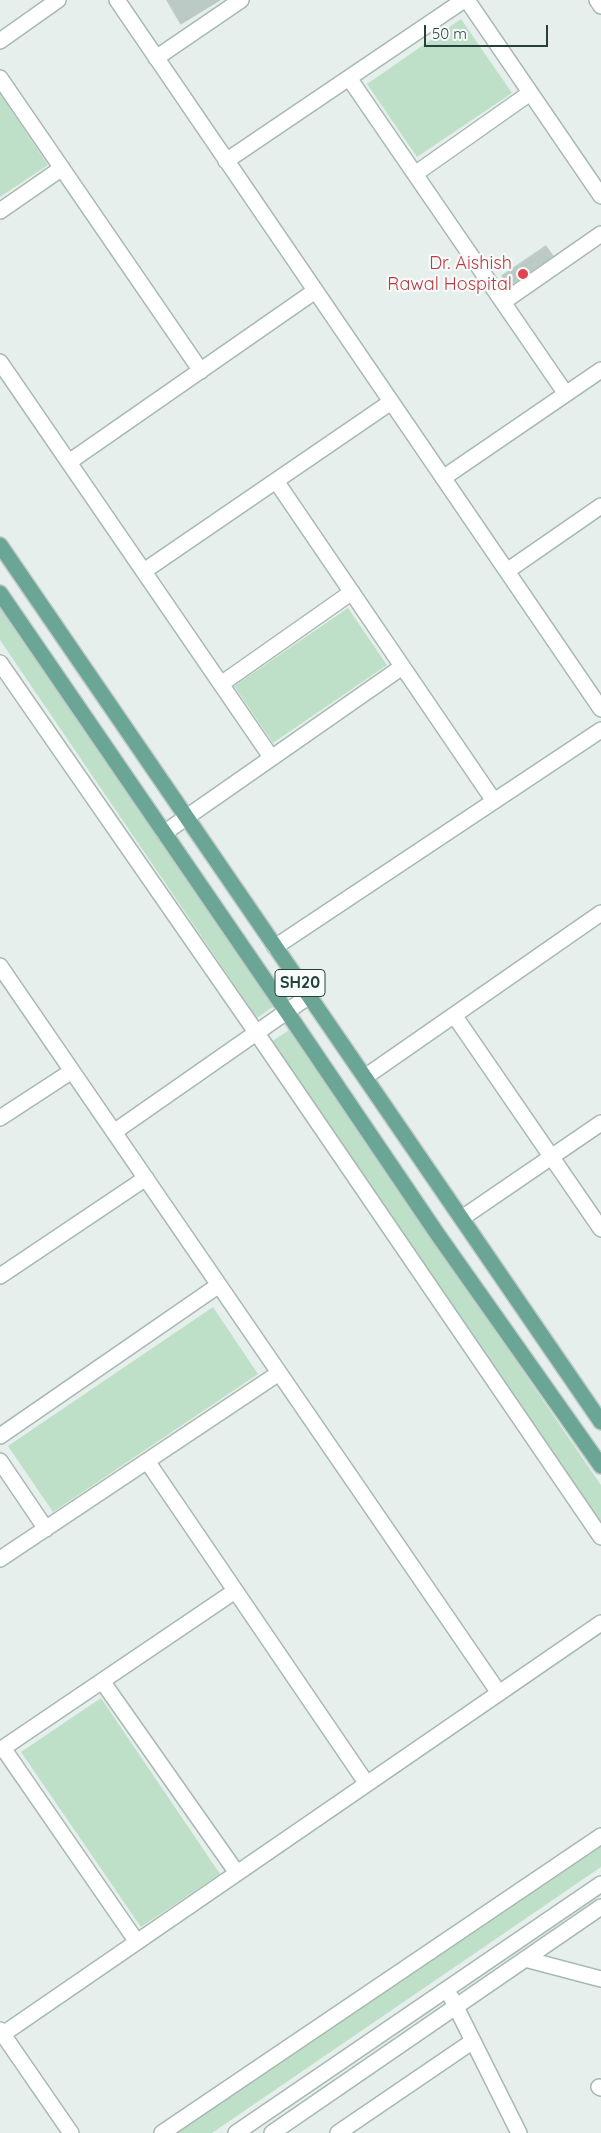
<!DOCTYPE html>
<style>
body{margin:0}
#map{position:relative;width:601px;height:2133px;overflow:hidden;background:#e6efeb;font-family:Quicksand,sans-serif}
canvas{display:block}
.scale{position:absolute;left:424px;top:25px;width:124px;height:22px;box-sizing:border-box;border:2px solid #24423a;border-top:0;padding-left:6px;font-size:15px;line-height:18px;white-space:nowrap;color:#24423a;-webkit-text-stroke:4px #f7fbf9;paint-order:stroke}
</style>
<div id="map">
<canvas width="601" height="2133"></canvas>
<div class="scale">50 m</div>
</div>
<script>
const g = document.querySelector('canvas').getContext('2d');
g.lineJoin = 'round';
function paint(path, color) {
  g.fillStyle = color;
  g.fill(path, 'evenodd');
}
function trace(path, color, width, dash) {
  g.strokeStyle = color;
  g.lineWidth = width;
  g.lineCap = dash ? 'butt' : 'round';
  g.setLineDash(dash || []);
  g.stroke(path);
}
function write(font, color, halo, rows, align = 'center') {
  g.font = font + ' Quicksand,sans-serif';
  g.lineWidth = 4.5;
  g.setLineDash([]);
  g.textBaseline = 'middle';
  g.strokeStyle = halo;
  g.fillStyle = color;
  for (const [text, x, y, turn = 0] of rows) {
    g.save();
    g.translate(x, y);
    g.rotate((+turn || 0) * Math.PI / 180);
    g.textAlign = isNaN(turn) ? turn : align;
    if (halo) g.strokeText(text, 0, 0);
    g.fillText(text, 0, 0);
    g.restore();
  }
}
paint(new Path2D(`
 M461,19L512,93L417,157L367,84Z
 M0,94L48,165L0,197Z
 M0,603L274,1006L257,1018L0,640Z
 M348,608L387,665L273,743L234,686Z
 M289,1030L601,1485V1523L271,1042Z
 M213,1307L258,1374L53,1512L8,1446Z
 M101,1698L220,1874L141,1927L21,1752Z
 M601,1842V1867L212,2133H175Z`), '#bfe0c8');
const building = new Path2D(`
 M167,0H220L181,24Z
 M546,246L553,256L509,286L502,276Z`);
paint(building, '#bbcac4');
trace(building, '#b8c9c2', 1);
const minor = new Path2D(`
 M117,0L601,709
 M467,0L601,196
 M597,0L601,6
 M0,41L58,0
 M156,58L241,0
 M0,78L201,371
 M349,78L566,394
 M226,161L464,0
 M415,174L530,93
 M0,211L62,168
 M503,302L601,234
 M0,362L271,757
 M69,462L315,291
 M443,478L601,370
 M276,481L494,801
 M144,571L391,402
 M507,571L601,506
 M0,663L256,1032L601,1537
 M221,684L352,592
 M164,833L402,667
 M275,947L601,730
 M0,966L499,1693
 M454,1015L601,1229
 M365,1077L601,913
 M0,1118L72,1071
 M114,1132L309,996
 M462,1218L601,1123
 M0,1276L146,1178
 M0,1436L219,1285
 M0,1461L46,1529
 M147,1461L367,1784
 M0,1559L279,1373
 M102,1681L237,1873
 M3,1748L137,1942
 M0,1750L235,1591
 M525,1959L601,1979
 M451,1997L519,2133
 M0,2030L71,2133
 M3,2034L601,1623
 M599,2087L601,2088
 M162,2133L601,1836
 M236,2133L601,1884
 M272,2133L601,1907
 M338,2133L473,2041`);
const major = new Path2D(`
 M0,545L601,1422
 M0,593L287,1012L438,1235L601,1466`);
trace(minor, '#a8b8b2', 18);
trace(major, '#c2cac8', 18);
trace(minor, '#fff', 15);
trace(major, '#6aa596', 15);
for (const [x, y, r, color] of [
 [523,274,6,"#e0444e"]
]) {
  const dot = new Path2D();
  dot.arc(x, y, r, 0, 2 * Math.PI);
  g.fillStyle = color;
  g.fill(dot);
  trace(dot, '#f7fbf9', 2);
}
for (const [x, y, w] of [
 [300,983,50]
]) {
  const box = new Path2D();
  box.roundRect(x - w / 2, y - 13.5, w, 27, 4);
  g.fillStyle = '#f7fbf9';
  g.fill(box);
  trace(box, '#24423a', 1);
}
write('bold 16px', '#24423a', null, [
 ["SH20",300,983]
]);
write('18px', '#be3a42', '#f7fbf9', [
 ["Dr. Aishish",512,264],
 ["Rawal Hospital",512,285]
], 'right');
</script>
